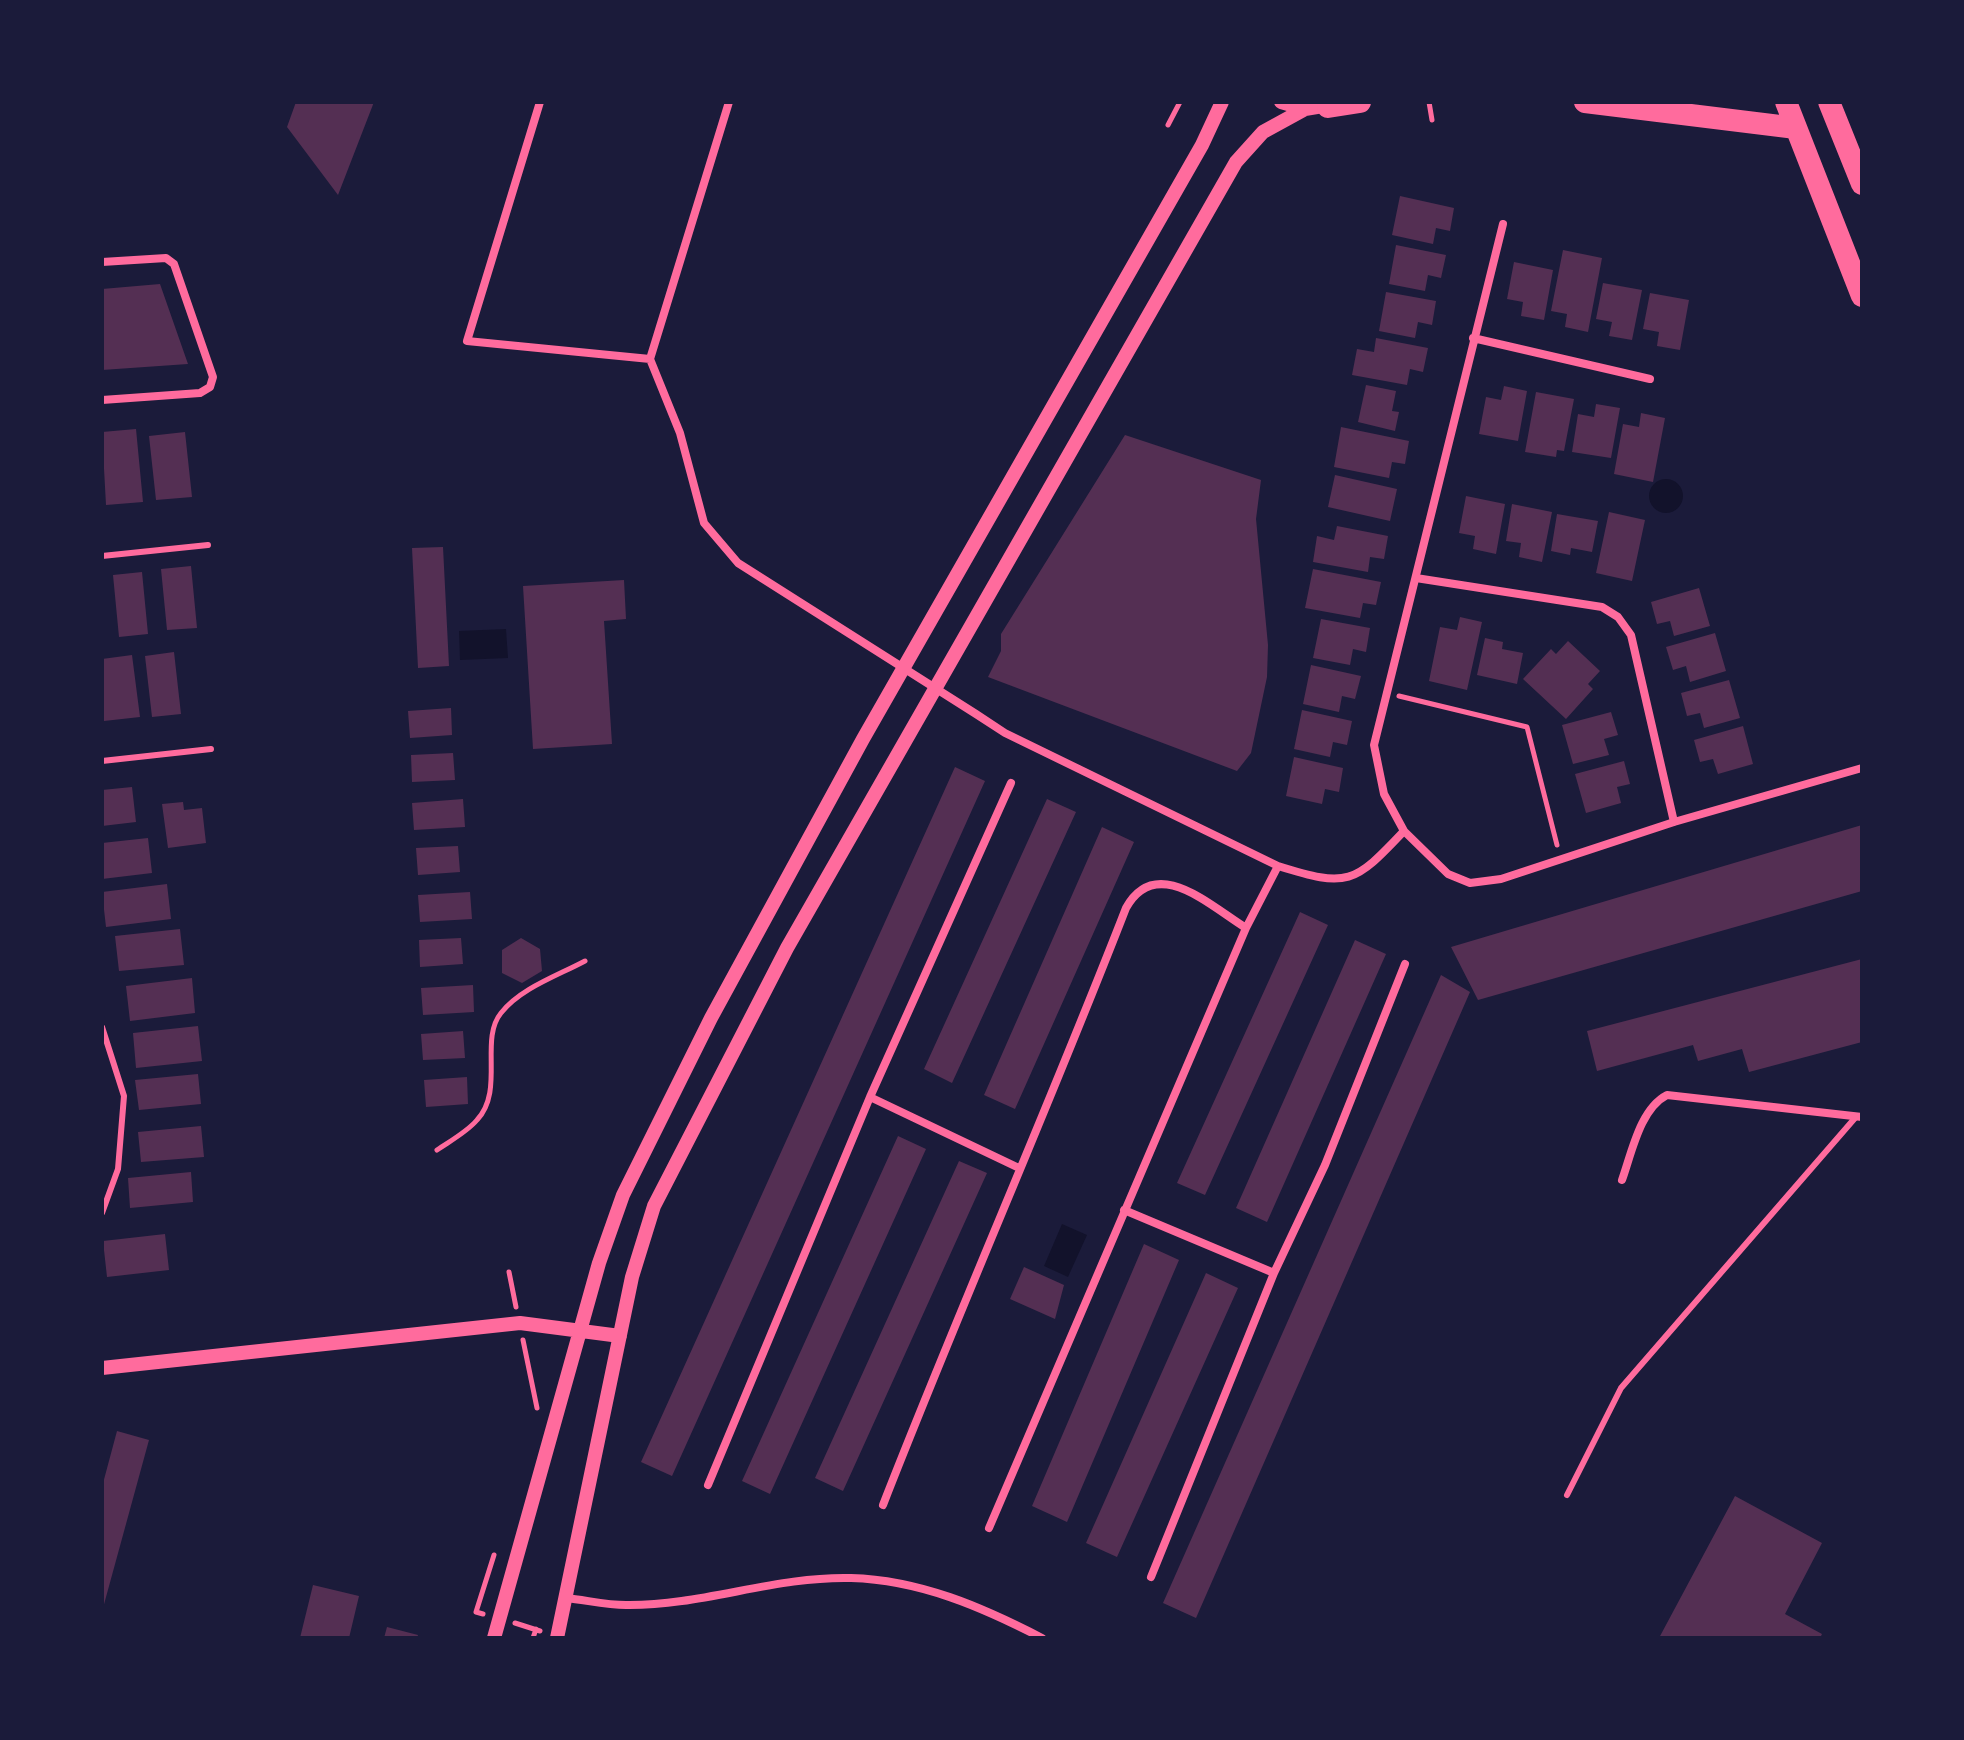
<!DOCTYPE html>
<style>
body{margin:0}
#map{position:relative;width:1964px;height:1740px;overflow:hidden;background:#1b1b3a;font-family:Ubuntu,sans-serif}
canvas{display:block}
.frame{position:absolute;inset:0;border:104px solid #1b1b3a;pointer-events:none}
</style>
<div id="map">
<canvas width="1964" height="1740"></canvas>
<div class="frame"></div>
</div>
<script>
const g = document.querySelector('canvas').getContext('2d');
g.lineJoin = 'round';
function paint(path, color) {
  g.fillStyle = color;
  g.fill(path, 'evenodd');
}
function trace(path, color, width, dash) {
  g.strokeStyle = color;
  g.lineWidth = width;
  g.lineCap = dash ? 'butt' : 'round';
  g.setLineDash(dash || []);
  g.stroke(path);
}
paint(new Path2D(`
 M1649 496a17 17 0 1 1 34 0a17 17 0 1 1-34 0Z
 M506,629L508,658L460,660L459,631Z
 M1062,1224L1087,1235L1068,1277L1044,1266Z`), '#12122b');
paint(new Path2D(`
 M296,102H374L338,195L287,127Z
 M1400,196L1454,208L1450,231L1436,228L1433,244L1392,235Z
 M1396,245L1446,255L1441,278L1428,275L1425,291L1389,284Z
 M1563,250L1602,258L1588,332L1565,327L1567,314L1551,311Z
 M1514,262L1553,270L1544,320L1521,316L1523,302L1507,299Z
 M1603,283L1642,290L1632,340L1609,336L1612,322L1596,319Z
 M160,284L188,364L102,370V289Z
 M1386,292L1436,301L1432,325L1418,322L1415,338L1379,331Z
 M1650,293L1689,300L1680,350L1657,346L1659,332L1643,329Z
 M1376,338L1428,348L1423,372L1410,369L1407,385L1352,375L1357,349L1374,352Z
 M1366,385L1396,391L1392,411L1399,412L1395,431L1358,422Z
 M1504,386L1527,391L1518,441L1479,434L1486,397L1501,400Z
 M1536,392L1574,399L1564,451L1557,450L1556,457L1525,452Z
 M1596,404L1620,408L1611,458L1572,452L1578,414L1594,417Z
 M1641,413L1665,418L1653,482L1614,474L1623,424L1639,427Z
 M1341,427L1409,441L1405,464L1392,462L1389,478L1334,467Z
 M136,429L143,502L106,505L102,432Z
 M185,432L192,497L156,500L149,436Z
 M1125,435L1261,480L1256,519L1268,645L1267,677L1251,753L1237,771L988,677L1001,651V634Z
 M1335,475L1397,489L1390,521L1328,507Z
 M1466,496L1505,504L1496,554L1473,549L1475,536L1459,533Z
 M1512,504L1552,512L1542,562L1519,557L1521,543L1506,541Z
 M1609,512L1645,520L1632,581L1596,573Z
 M1557,514L1598,521L1592,552L1571,548L1570,555L1551,551Z
 M1337,526L1388,536L1384,559L1370,557L1368,572L1313,562L1317,536L1334,540Z
 M443,547L449,666L418,668L412,548Z
 M191,566L197,628L167,630L161,569Z
 M1313,569L1381,582L1376,605L1363,603L1360,618L1305,608Z
 M142,572L148,634L119,637L113,575Z
 M624,580L626,619L604,621L612,744L533,749L523,586Z
 M1699,588L1710,626L1674,636L1670,621L1657,624L1651,602Z
 M1460,617L1482,622L1467,690L1429,681L1440,627L1457,630Z
 M1321,619L1370,628L1366,652L1353,649L1350,665L1313,658Z
 M1715,633L1726,671L1690,682L1686,666L1673,670L1666,647Z
 M1485,638L1503,642L1502,649L1523,653L1517,684L1477,675Z
 M1568,641L1600,671L1588,684L1593,689L1566,719L1523,679L1551,649L1556,654Z
 M174,652L181,714L152,717L145,656Z
 M132,655L140,717L104,721L102,659Z
 M1311,665L1361,676L1355,699L1342,696L1339,712L1303,704Z
 M1729,680L1740,718L1704,728L1700,713L1687,716L1681,693Z
 M451,708L452,735L410,738L408,711Z
 M1302,710L1352,721L1347,745L1333,742L1330,757L1294,749Z
 M1611,712L1618,735L1604,739L1609,755L1573,764L1562,725Z
 M1743,726L1753,764L1718,774L1713,759L1700,762L1694,740Z
 M453,753L455,780L412,782L411,755Z
 M1294,757L1343,768L1339,792L1325,789L1322,804L1286,796Z
 M1624,761L1630,784L1617,787L1621,803L1586,813L1575,774Z
 M955,767L985,781L672,1476L641,1462Z
 M132,787L136,822L102,826V790Z
 M463,799L465,827L414,830L412,803Z
 M1047,799L1076,812L952,1083L924,1069Z
 M183,802L184,810L202,808L206,843L168,848L162,804Z
 M1862,825V891L1478,1000L1451,947Z
 M1102,827L1134,842L1015,1109L984,1095Z
 M148,838L152,873L102,879V843Z
 M458,846L460,872L418,875L416,848Z
 M167,884L171,919L106,927L102,892Z
 M470,892L472,919L420,922L418,895Z
 M1300,912L1328,925L1205,1195L1177,1183Z
 M180,929L184,965L119,971L115,936Z
 M461,938L463,964L420,967L419,940Z
 M521,938L540,949L542,971L522,983L502,973V950Z
 M1355,940L1386,954L1267,1222L1236,1208Z
 M1862,959V1042L1749,1072L1742,1049L1698,1061L1693,1045L1597,1071L1587,1031Z
 M1441,975L1470,992L1196,1618L1163,1603Z
 M192,978L195,1013L130,1021L126,986Z
 M473,985L474,1012L423,1015L421,988Z
 M198,1026L202,1061L136,1068L133,1033Z
 M463,1031L465,1058L423,1060L421,1034Z
 M198,1074L201,1104L139,1110L135,1080Z
 M467,1077L468,1104L426,1107L424,1080Z
 M201,1126L204,1157L141,1162L138,1132Z
 M898,1136L926,1149L770,1494L742,1481Z
 M959,1161L987,1173L843,1491L815,1478Z
 M191,1172L193,1202L130,1208L128,1178Z
 M165,1234L169,1270L107,1277L103,1241Z
 M1144,1244L1179,1260L1067,1522L1032,1506Z
 M1024,1267L1064,1285L1055,1319L1010,1299Z
 M1206,1273L1238,1288L1117,1557L1086,1543Z
 M117,1431L149,1440L103,1608L102,1487Z
 M1735,1496L1822,1543L1785,1614L1822,1634L1820,1638H1659Z
 M313,1585L359,1596L349,1638H300Z
 M387,1627L418,1635L417,1638H384Z`), '#542f53');
trace(new Path2D(`
 M1429,102L1432,120
 M1168,125L1180,102
 M1399,696L1527,727L1557,845
 M437,1150C450,1141 467,1132 477,1120C505,1090 479,1040 501,1013C521,988 557,976 585,961
 M509,1272L516,1307
 M523,1340L537,1408
 M483,1614L476,1612L494,1555
 M515,1623L540,1631
 M533,1638L536,1629`), '#ff6b9d', 5);
trace(new Path2D(`
 M102,556L208,545
 M102,761L211,749
 M102,1027L124,1096L118,1169L102,1213
 M1567,1495L1621,1388L1855,1118`), '#ff6b9d', 6);
trace(new Path2D(`
 M540,102L467,341L650,359
 M1503,224L1374,745L1384,794L1404,831L1448,874L1470,883L1501,879L1674,822L1862,768
 M102,262L166,258L174,264L213,377L210,387L200,393L102,400
 M1473,338L1650,379
 M650,359L680,433L704,523L738,563L976,714L1005,733L1278,866C1348,888 1354,884 1404,831
 M650,359L729,102
 M1416,578L1602,607L1618,617L1631,635L1674,822
 M1246,928L1278,866
 M870,1097L1019,1168
 M1622,1180C1632,1152 1640,1109 1667,1095L1862,1117
 M1124,1210L1274,1273
 M708,1485L870,1097L1011,783
 M883,1505C961,1305 1048,1109 1126,908C1156,854 1209,905 1246,928L989,1528
 M1151,1577L1274,1273L1325,1165L1405,964
 M566,1598C586,1600 606,1605 626,1605C702,1606 775,1576 851,1578C920,1580 982,1607 1042,1638`), '#ff6b9d', 8);
trace(new Path2D(`
 M1281,102L1305,109L1335,104
 M102,1368L520,1323L620,1336
 M494,1638L599,1263L623,1195L711,1018L863,739L1202,145L1222,102
 M557,1638L632,1277L654,1206L787,948L1236,162L1263,132L1305,109`), '#ff6b9d', 14);
trace(new Path2D(`
 M1585,102L1796,128
 M1786,102L1862,296
 M1829,102L1862,184
 M1328,107L1360,102`), '#ff6b9d', 22);
</script>
